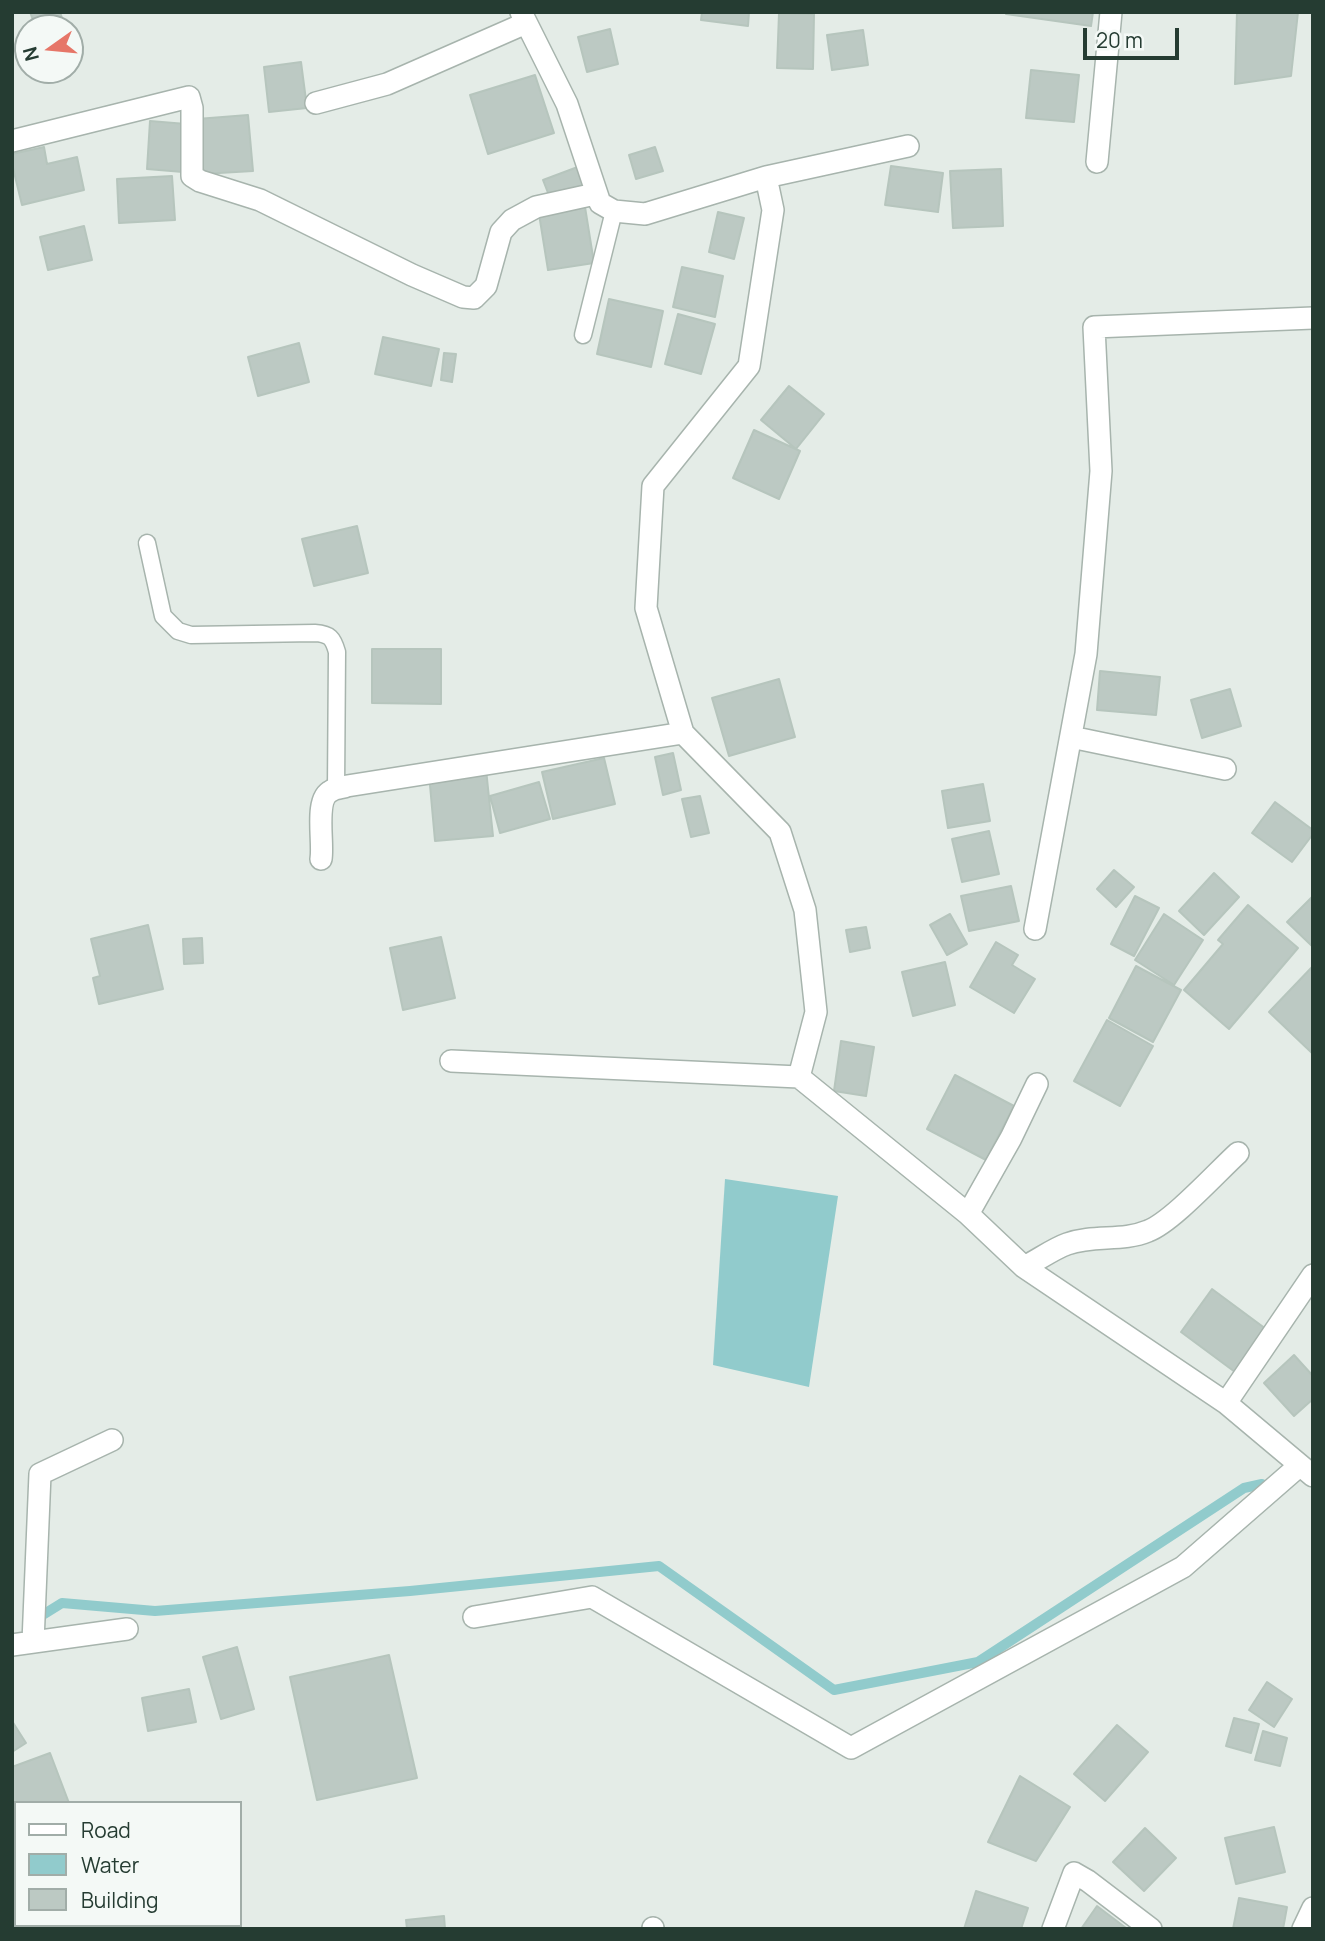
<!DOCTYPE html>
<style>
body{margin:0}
#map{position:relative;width:1325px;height:1941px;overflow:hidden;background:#e4ece7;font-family:Manrope,sans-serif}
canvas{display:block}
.frame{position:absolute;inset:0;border:14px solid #253c32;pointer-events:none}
.legend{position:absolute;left:14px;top:1801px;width:228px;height:126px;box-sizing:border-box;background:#f4f9f6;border:2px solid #a1ada8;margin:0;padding:9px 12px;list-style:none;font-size:21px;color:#253c32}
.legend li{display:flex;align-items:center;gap:14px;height:35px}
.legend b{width:35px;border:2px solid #a1ada8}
.north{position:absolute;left:14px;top:14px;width:70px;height:70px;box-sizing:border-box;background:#f4f9f6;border:2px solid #a1ada8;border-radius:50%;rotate:255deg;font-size:19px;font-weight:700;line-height:28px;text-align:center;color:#253c32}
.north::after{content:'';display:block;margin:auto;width:24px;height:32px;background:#e67668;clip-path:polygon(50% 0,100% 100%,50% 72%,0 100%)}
.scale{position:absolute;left:1083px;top:28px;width:96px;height:32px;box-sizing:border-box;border:4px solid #253c32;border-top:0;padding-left:9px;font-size:21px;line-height:24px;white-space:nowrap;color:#253c32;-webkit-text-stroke:5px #f4f9f6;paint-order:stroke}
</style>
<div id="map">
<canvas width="1325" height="1941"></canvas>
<div class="frame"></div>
<ul class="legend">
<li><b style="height:9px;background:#fff"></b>Road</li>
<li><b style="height:19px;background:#91cbcc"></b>Water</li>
<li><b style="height:19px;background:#bcc9c3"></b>Building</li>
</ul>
<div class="north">N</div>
<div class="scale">20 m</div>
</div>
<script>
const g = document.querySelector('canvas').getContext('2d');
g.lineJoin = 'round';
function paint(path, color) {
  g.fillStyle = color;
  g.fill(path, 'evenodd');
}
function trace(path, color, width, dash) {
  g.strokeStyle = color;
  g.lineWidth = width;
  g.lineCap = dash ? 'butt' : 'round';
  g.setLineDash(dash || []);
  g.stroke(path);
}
paint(new Path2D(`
 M725,1179L838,1196L809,1387L713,1365Z`), '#91cbcc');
trace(new Path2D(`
 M41,1616L62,1603L155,1611L410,1591L659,1566L834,1690L978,1662L1244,1488L1262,1484`), '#91cbcc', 10);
const building = new Path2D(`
 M30,12H60L64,24L54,28H36Z
 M702,12H749L748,26L701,20Z
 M1006,12H1093L1091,26L1006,14Z
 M1237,12H1298L1291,76L1235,84Z
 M779,13L814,14L813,69L777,68Z
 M610,29L618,64L587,72L578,37Z
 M863,30L868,65L832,70L827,35Z
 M301,62L307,108L269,112L264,67Z
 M1031,70L1079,75L1074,122L1026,118Z
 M535,75L554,133L488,154L470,95Z
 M248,115L253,171L202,174L197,119Z
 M150,121L186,124L183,172L147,169Z
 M44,147L47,164L77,157L84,190L22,205L12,164V154Z
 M655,147L663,171L636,179L629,155Z
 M583,165L589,183L550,198L543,180Z
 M891,166L943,173L938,212L885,205Z
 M1001,169L1003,226L953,228L950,171Z
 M172,176L175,220L119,223L117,179Z
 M585,207L594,263L548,270L539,214Z
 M718,212L744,218L734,259L709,252Z
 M84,226L92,260L48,270L40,237Z
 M682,267L723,276L715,317L673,307Z
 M609,299L663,311L651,367L597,354Z
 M678,314L715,324L701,374L665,364Z
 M383,337L439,349L431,386L375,374Z
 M299,343L309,382L258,396L248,357Z
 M444,353L456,354L452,382L441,380Z
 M789,386L824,414L796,449L761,420Z
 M754,430L800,451L779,499L733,478Z
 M357,526L368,573L314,586L302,539Z
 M372,649H441V704L372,703Z
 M1100,671L1160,677L1156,715L1097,710Z
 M779,679L795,737L729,756L712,698Z
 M1230,689L1241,726L1202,738L1191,700Z
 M673,753L681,790L663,795L655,757Z
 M604,758L615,804L553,819L542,772Z
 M486,769L493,836L435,841L429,774Z
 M539,782L550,819L500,833L490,796Z
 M983,784L990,821L948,828L942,791Z
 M700,796L709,833L691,837L682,799Z
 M1275,802L1313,830V834L1292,862L1252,833Z
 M989,831L999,874L962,882L952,839Z
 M1114,870L1134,887L1116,907L1097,889Z
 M1214,873L1239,897L1204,935L1179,911Z
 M1011,886L1019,921L969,931L961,896Z
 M1135,896L1159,908L1134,956L1111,944Z
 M1313,896V947L1287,922Z
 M1248,905L1298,948L1229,1029L1184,990L1223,944L1218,940Z
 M950,914L967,944L947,955L930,925Z
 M1164,914L1203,940L1174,985L1135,960Z
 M148,925L163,989L99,1004L93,978L100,976L91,939Z
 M866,927L870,948L850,952L846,930Z
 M441,937L455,998L403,1010L390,948Z
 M202,938L203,963L184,964L183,939Z
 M996,942L1018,955L1012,965L1035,979L1014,1013L970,987Z
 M945,962L955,1005L913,1016L902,972Z
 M1136,966L1181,990L1153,1042L1109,1018Z
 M1313,966V1054L1269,1012Z
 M1107,1020L1153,1046L1120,1106L1074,1081Z
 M841,1041L874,1047L866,1096L834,1091Z
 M955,1075L1014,1106L986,1160L927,1129Z
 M1212,1289L1266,1329L1235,1372L1181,1332Z
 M1294,1355L1313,1376V1399L1294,1416L1264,1383Z
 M237,1647L254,1709L221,1719L203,1657Z
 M389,1655L417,1778L317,1800L290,1677Z
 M1267,1682L1292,1699L1274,1727L1249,1710Z
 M189,1689L196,1722L148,1731L142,1698Z
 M1234,1718L1259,1724L1251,1753L1226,1746Z
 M12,1721L26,1743L12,1752Z
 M1117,1725L1148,1752L1105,1801L1074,1774Z
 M1263,1731L1287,1738L1280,1766L1255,1760Z
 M50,1753L69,1803H16V1809L12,1800V1767Z
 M1020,1776L1070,1807L1036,1861L988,1842Z
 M1274,1827L1285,1872L1236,1884L1225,1838Z
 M1145,1828L1176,1858L1144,1891L1113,1862Z
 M976,1891L1028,1908L1021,1929H964Z
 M1239,1898L1287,1907L1283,1929H1233Z
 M1097,1906L1126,1928V1929H1081Z
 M444,1916L445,1929H407L406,1920Z
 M129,1925H239L241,1929H130Z`);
paint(building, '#bcc9c3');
trace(building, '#b6c5bd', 2);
const lane = new Path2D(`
 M583,335L614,211
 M147,543L163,616L178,631L191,635L315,633C330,634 333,638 337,652L336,789`);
const street = new Path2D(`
 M521,12L567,104L600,203L614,211L645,214L766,177L773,210L749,366L653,486L646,608L683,733L780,832L805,910L816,1012L799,1077L968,1214L1024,1267L1226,1403L1313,1476
 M316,103L387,84L526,23
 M12,141L189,97L192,108V176L200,181L260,200L412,275L463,297L474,298L486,286L501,232L512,220L536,207L595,194
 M1097,162L1111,12
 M766,177L908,146
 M1071,737L1225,769
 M321,859C324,842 314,799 331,791C335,788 342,788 347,786L683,733
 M1035,929L1086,654L1101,471L1094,327L1313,318
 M451,1061L799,1077
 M968,1214L1011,1138L1037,1084
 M1024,1267C1038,1260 1053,1249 1067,1244C1094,1234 1122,1242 1148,1231C1172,1222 1217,1172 1238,1153
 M1226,1403L1313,1275
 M474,1617L592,1597L851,1748L1183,1567L1299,1466
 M33,1642L40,1474L112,1440
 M12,1645L127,1629
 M653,1929V1928
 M1053,1929L1074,1873L1088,1881L1151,1929
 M1303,1929L1313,1908`);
trace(lane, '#a7b4ad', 19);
trace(street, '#a7b4ad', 24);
trace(lane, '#fff', 16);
trace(street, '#fff', 21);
</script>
